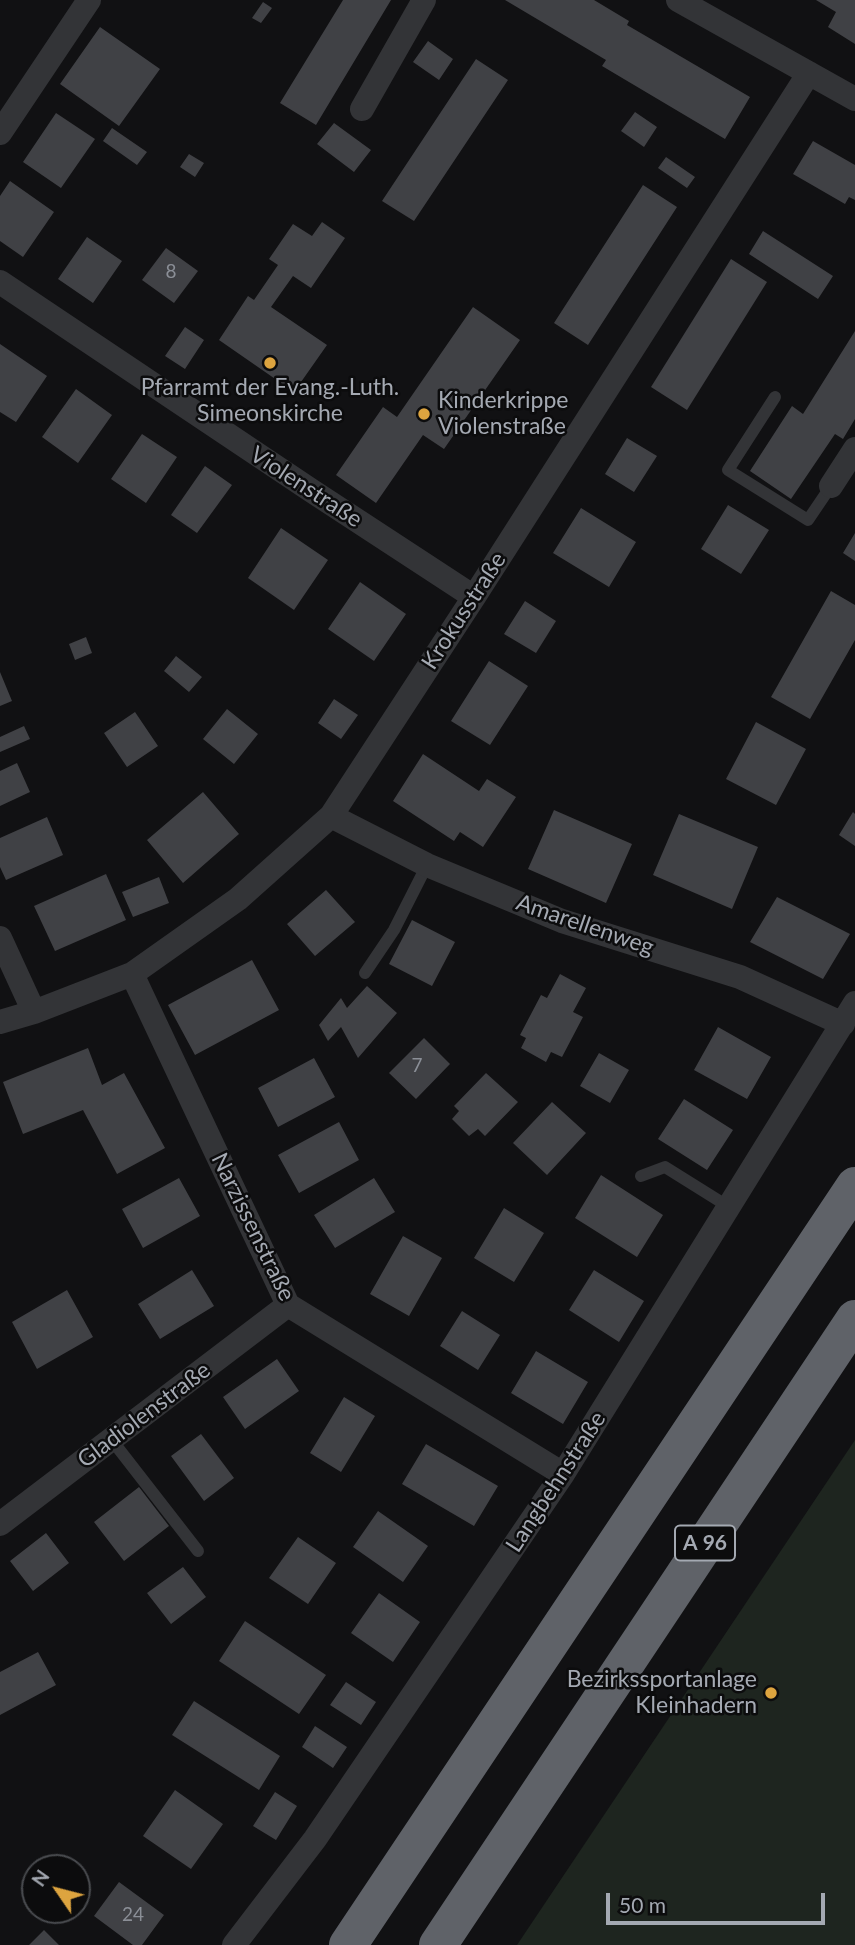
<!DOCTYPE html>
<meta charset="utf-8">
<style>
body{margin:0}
#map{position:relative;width:855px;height:1945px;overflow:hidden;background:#111113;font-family:Lato,sans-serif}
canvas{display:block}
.north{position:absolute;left:21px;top:1854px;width:70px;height:70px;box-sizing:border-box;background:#0c0c0d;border:2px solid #494b4f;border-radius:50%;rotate:305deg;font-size:19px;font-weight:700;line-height:28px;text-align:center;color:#a4a9b2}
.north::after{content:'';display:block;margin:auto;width:24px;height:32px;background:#dda43f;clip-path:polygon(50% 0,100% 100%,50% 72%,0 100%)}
.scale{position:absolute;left:606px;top:1893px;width:219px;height:32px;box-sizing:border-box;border:4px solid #a4a9b2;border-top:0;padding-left:9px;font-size:21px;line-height:24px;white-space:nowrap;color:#a4a9b2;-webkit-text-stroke:5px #0c0c0d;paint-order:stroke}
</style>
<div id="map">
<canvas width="855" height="1945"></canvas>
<div class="north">N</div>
<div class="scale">50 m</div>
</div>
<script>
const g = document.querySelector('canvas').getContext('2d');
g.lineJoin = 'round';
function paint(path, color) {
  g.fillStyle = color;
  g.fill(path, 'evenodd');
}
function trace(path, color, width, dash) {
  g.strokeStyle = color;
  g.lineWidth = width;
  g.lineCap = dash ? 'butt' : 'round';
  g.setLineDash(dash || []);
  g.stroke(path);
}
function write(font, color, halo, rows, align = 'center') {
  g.font = font + ' Lato,sans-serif';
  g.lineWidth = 5;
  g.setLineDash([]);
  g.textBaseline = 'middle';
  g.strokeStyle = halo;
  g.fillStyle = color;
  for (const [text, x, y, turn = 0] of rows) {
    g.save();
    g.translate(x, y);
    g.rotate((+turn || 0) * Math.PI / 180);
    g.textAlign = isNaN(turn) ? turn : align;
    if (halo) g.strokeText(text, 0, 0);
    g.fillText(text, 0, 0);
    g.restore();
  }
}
paint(new Path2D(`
 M855,1440V1945H517Z`), '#1e251f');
paint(new Path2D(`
 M343,0H391L316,125L280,103Z
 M505,0H594L629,21L627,25L750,97L725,139L602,66L606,60Z
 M816,0H855V44L828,27L836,12Z
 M263,2L272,8L261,23L252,18Z
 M100,27L160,69L119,126L60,84Z
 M428,41L453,59L439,80L413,62Z
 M476,59L508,80L414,221L382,201Z
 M635,112L657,127L644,147L621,131Z
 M56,113L95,139L61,188L23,162Z
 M334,123L371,150L354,172L317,144Z
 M112,128L147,152L137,165L103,141Z
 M813,141L855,165V200L849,197L845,204L793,174Z
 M189,154L204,163L195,177L180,167Z
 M666,157L695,177L687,188L658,168Z
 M10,181L54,212L23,257L0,241V196Z
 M643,185L677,207L588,345L554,323Z
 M322,222L345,238L311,288L293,276L271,307L327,345L294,392L219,340L248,296L254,300L278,265L269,259L293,224L312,236Z
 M763,231L833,276L818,299L749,254Z
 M87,237L122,261L93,303L58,279Z
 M166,248L198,271L174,303L142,280Z
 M731,259L767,282L687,410L651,387Z
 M473,307L520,340L444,449L423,435L376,503L336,475L383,407L397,417Z
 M185,327L204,340L185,369L165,356Z
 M855,331V419L843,439L835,434L791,499L750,471L792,406L803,414Z
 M0,344L47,376L16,422L0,412Z
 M76,389L112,415L78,463L42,437Z
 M142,434L177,457L146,503L111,479Z
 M627,438L657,456L634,492L605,474Z
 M205,466L232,485L197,533L171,515Z
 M728,505L769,530L741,574L701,549Z
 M581,508L636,542L609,587L553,553Z
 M281,528L328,560L294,610L248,578Z
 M855,533V561L843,553Z
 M360,582L406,614L374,661L328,629Z
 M831,591L855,605V640L810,719L771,697Z
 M525,601L556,621L536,653L504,634Z
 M86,637L92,653L75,660L69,644Z
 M176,656L202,677L189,692L164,671Z
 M489,661L528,686L490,745L451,721Z
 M0,672L12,701L0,706Z
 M334,699L358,715L341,739L318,723Z
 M227,709L258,734L234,764L203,739Z
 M135,712L158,746L127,767L104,733Z
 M756,722L806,749L776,805L726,779Z
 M24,726L30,739L0,752V737Z
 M423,754L479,791L487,779L516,797L483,847L460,832L454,841L393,801Z
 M17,763L30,792L0,806V771Z
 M203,792L239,834L183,883L147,840Z
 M554,810L632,844L606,903L528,869Z
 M853,812L855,814V846L839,835Z
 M679,814L758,847L732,909L653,875Z
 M47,817L63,855L6,880L0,867V838Z
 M106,874L126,920L55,951L34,906Z
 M159,877L169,903L133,917L122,892Z
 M326,890L355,922L315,956L287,924Z
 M777,897L850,934L823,979L750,942Z
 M412,920L455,942L432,986L389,964Z
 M252,960L279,1010L195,1055L168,1005Z
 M560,974L586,988L573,1012L583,1017L562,1057L551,1052L546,1062L521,1048L526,1038L520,1035L541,995L547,998Z
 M367,986L397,1013L358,1058L341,1027L328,1041L319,1025L341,998L347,1008Z
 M718,1027L771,1057L747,1099L694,1070Z
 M424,1038L450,1064L416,1099L389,1073Z
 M88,1048L102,1085L124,1073L165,1148L117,1174L83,1110L23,1134L3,1082Z
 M599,1053L629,1070L610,1103L580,1086Z
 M314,1058L335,1097L278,1127L258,1088Z
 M486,1073L518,1102L485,1136L478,1129L469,1136L452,1119L459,1111L454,1106Z
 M684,1099L733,1130L707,1170L658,1139Z
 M552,1102L586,1133L547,1175L513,1143Z
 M339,1122L359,1160L299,1193L278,1155Z
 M601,1175L663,1215L637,1257L575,1218Z
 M179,1178L200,1216L143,1248L122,1209Z
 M374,1178L395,1212L335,1248L314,1215Z
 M504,1208L544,1233L514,1282L474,1258Z
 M403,1236L442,1258L409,1316L370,1294Z
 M192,1270L214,1306L160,1339L138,1304Z
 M594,1270L644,1301L619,1342L569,1310Z
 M67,1290L93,1337L37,1369L12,1322Z
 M462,1311L500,1335L478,1370L440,1346Z
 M536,1351L588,1382L563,1424L511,1393Z
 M277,1359L299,1391L245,1429L223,1397Z
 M344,1397L375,1416L341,1472L310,1453Z
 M201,1434L234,1478L204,1501L171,1456Z
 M426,1444L498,1486L474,1526L402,1484Z
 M139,1487L169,1526L124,1561L94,1522Z
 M378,1511L428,1546L403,1582L353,1547Z
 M46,1533L69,1563L33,1591L10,1561Z
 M298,1537L336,1563L308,1604L269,1578Z
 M183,1567L206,1597L171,1624L147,1593Z
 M379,1593L420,1622L393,1662L351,1633Z
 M245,1621L326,1675L299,1714L219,1661Z
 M38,1652L56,1685L0,1715V1672Z
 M346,1682L376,1702L361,1725L330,1705Z
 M194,1701L280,1756L259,1790L172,1735Z
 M315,1726L347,1747L333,1768L302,1747Z
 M175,1790L223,1824L191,1869L143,1836Z
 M275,1792L297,1806L276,1840L253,1826Z
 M119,1882L164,1915L142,1945H133L94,1916Z
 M44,1930L59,1945H29Z`), '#404145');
trace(new Path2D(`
 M775,397L728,470L808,520L831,486
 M365,973L394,930L427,865
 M641,1176L665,1167L729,1207
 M111,1439L198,1551`), '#333437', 12);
trace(new Path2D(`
 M678,0L855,99
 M362,109L424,0
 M0,133L89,0
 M0,282L312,491L474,597
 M831,486L855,449
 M331,816L427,865L562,921L740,977L843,1024
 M0,938L34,1012
 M132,974L288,1305L563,1474
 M0,1022L34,1012L132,974L238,899L331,816L474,597L809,73
 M0,1524L288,1305
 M234,1945L315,1839L563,1474L855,1003`), '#333437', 24);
trace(new Path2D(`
 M348,1945L855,1186
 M438,1945L855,1319`), '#5f6268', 38);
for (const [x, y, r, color] of [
 [270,363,7,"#dda43f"],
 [424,414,7,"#dda43f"],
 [771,1693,7,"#dda43f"]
]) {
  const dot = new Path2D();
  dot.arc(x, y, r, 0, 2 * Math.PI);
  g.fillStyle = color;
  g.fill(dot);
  trace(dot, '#0c0c0d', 2.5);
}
write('19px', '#8b8f97', null, [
 ["8",171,272],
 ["7",417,1066],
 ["24",133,1915]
]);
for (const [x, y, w] of [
 [705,1543,60]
]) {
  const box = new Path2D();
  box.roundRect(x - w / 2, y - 17.5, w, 35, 5);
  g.fillStyle = '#0c0c0d';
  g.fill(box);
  trace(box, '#a4a9b2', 2);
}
write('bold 21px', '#a4a9b2', null, [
 ["A 96",705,1543]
]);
write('23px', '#a4a9b2', '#0c0c0d', [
 ["Pfarramt der Evang.-Luth.",270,388],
 ["Simeonskirche",270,414],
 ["Kinderkrippe",438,401,"left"],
 ["Violenstraße",438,427,"left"],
 ["Bezirkssportanlage",757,1680,"right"],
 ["Kleinhadern",757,1706,"right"]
]);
write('23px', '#a4a9b2', '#0c0c0d', [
 ["Violenstraße",306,487,33],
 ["Krokusstraße",464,611,-57],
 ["Amarellenweg",585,925,19],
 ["Narzissenstraße",253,1227,64],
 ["Gladiolenstraße",144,1415,-37],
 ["Langbehnstraße",556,1482,-57]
]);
</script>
